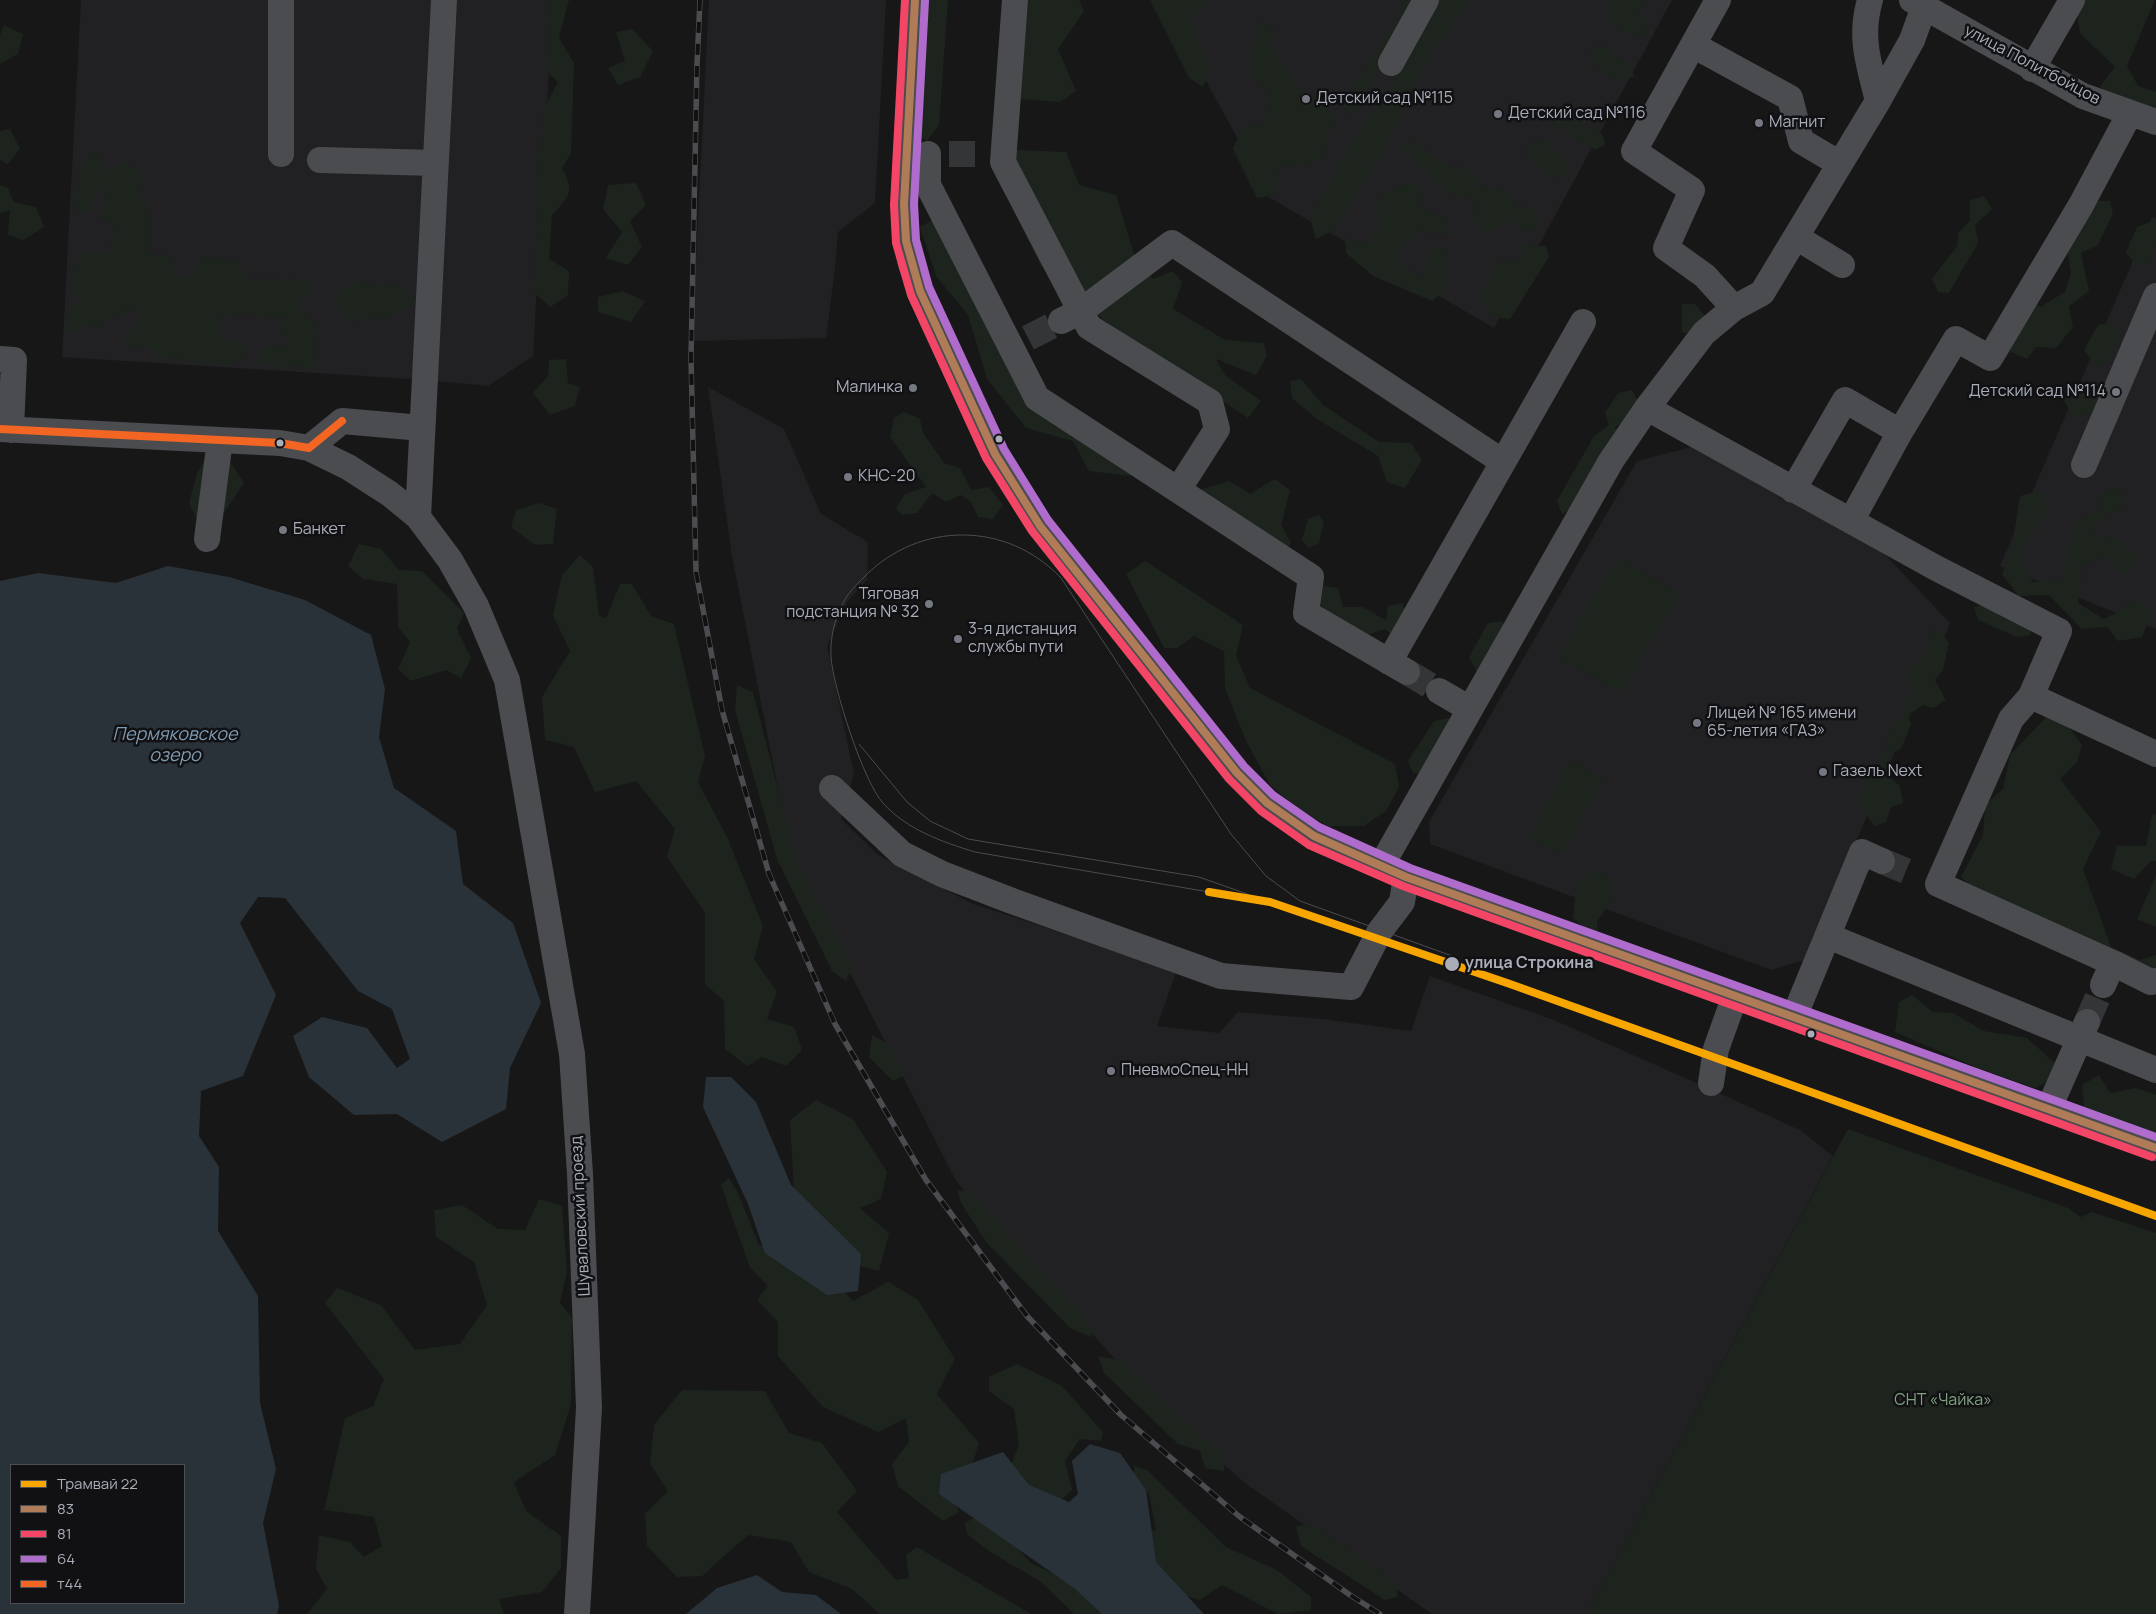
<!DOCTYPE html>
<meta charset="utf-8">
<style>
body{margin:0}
#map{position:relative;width:2156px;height:1614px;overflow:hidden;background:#171717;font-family:Manrope,sans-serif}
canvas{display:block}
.legend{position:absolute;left:10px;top:1464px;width:175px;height:140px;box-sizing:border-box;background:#111113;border:1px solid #4d4f55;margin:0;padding:6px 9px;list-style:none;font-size:15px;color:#a8adb8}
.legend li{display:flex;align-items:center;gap:10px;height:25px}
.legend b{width:25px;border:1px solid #4d4f55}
</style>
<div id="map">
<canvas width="2156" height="1614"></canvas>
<ul class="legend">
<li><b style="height:6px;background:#f7a600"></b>Трамвай 22</li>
<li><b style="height:6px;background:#b07c57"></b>83</li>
<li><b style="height:6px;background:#f34667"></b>81</li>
<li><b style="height:6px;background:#b06ccc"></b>64</li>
<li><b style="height:6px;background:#f26522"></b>т44</li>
</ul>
</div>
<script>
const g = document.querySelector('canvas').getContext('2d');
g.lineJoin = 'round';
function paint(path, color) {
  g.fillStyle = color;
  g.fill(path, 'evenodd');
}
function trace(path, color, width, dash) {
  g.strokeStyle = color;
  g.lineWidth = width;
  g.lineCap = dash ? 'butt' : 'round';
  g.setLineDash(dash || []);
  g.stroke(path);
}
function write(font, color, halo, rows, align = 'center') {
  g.font = font + ' Manrope,sans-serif';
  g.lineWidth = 5;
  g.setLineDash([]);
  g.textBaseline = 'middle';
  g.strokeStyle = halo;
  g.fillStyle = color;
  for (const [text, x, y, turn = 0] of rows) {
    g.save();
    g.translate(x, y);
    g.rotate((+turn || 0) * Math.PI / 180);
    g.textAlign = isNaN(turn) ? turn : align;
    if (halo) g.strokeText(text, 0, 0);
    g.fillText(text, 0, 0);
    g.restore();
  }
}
paint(new Path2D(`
 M81,0H553L533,356L488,386L426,380L62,357Z
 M709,0H886L875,203L838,232L835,268L826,338L692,341Z
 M1162,0H1672L1494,328L1270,198Z
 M2152,217L2156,219V629L2000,566Z
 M708,387L784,429L821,514L868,542L867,580L847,602L827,646L854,774L841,819L878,855L973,904L1177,970L1157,1026L1219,1033L1238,1012L1322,1019L1411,1031L1430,976L1554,1020L1710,1089L1800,1130L1833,1156L1587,1614H1432L1246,1484L1147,1395L956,1181L792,859L732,556Z
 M1699,445L1881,550L1950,623L1805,960L1771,970L1430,844L1429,822L1637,461Z`), '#212123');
paint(new Path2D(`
 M549,0H569L559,38L574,63L571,154L562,168C575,192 570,196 552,215L549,259L569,271L568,295L550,307L534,293L542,112L558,82L546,71Z
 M923,0H948L939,125L927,141L915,134Z
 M1028,0H1079L1084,11L1058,49L1076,91L1060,102L1018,99Z
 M1150,0H1203L1206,7L1190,19L1210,72L1203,87L1189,78Z
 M1406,0H1468L1462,11L1428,58L1386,146L1335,230L1316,239L1310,218L1359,130L1408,61L1407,48L1391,52L1357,109L1346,114L1343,104L1389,32Z
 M1608,0H1652L1633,10L1647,21L1646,34L1632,37L1611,21Z
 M2082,0H2155L2127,66L2138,86L2156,92V115L2115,100L2100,87L2115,67L2080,33L2076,8Z
 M1258,21L1275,28L1270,44L1297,86L1334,113L1324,157L1302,166L1280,165L1274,196L1257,198L1233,149L1243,127L1264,125L1270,91L1249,75Z
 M4,25L23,34L18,54L0,64V35Z
 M632,29L653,51L640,77L618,85L608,68L625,61L616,32Z
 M1601,45L1630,65L1634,77L1619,80L1594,66L1590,50Z
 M1557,107L1603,135L1605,145L1595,150L1550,122L1545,110Z
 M10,129L20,149L8,164L0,160V131Z
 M1410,140L1449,167L1466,168L1480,186L1506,193L1518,206L1537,209L1539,227L1522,232L1513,220L1487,233L1472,221L1474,198L1451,195L1402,148Z
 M1541,140L1570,163L1567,176L1550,177L1528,159L1527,145Z
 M1016,150L1066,152L1079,185L1116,195L1134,254L1153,279L1173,271L1182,282L1173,309L1225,340L1264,343L1267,356L1256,375L1216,359L1225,375L1261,401L1248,418L1102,319L1084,298L1068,271L1041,266L998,177Z
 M91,153L101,157L107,173L123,160L144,176L137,193L146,201L148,254L170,255L177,275L189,279L201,256L239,264L249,279L309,280L315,290L297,303L300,312L317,323L316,365L306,370L293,363L283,368L256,362L264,348L289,345L282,328L284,316L260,317L244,312L219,319V336L243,344L245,355L228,365L157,357L149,347L127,346L124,336L144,320L133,308L113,316L98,328L85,325L74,336L65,329L69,309L80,300L71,282L80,254H110L114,223L99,216L110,201L99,189L88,211L75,213L78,172Z
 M1413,181L1424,191L1417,207L1446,220L1449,235L1415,231L1394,258L1421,278L1432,247L1447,251V288L1432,301L1373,276L1346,253L1345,237L1367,244L1382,223L1373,207L1383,194Z
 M636,183L646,205L630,221L642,247L628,265L606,258L622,232L603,209L608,185Z
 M0,185L8,188L14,202L36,207L44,227L23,240L8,235L10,210L0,213Z
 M1984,196L1992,209L1975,225L1978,243L1949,293L1938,292L1932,279L1957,246L1958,233L1970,221V200Z
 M2098,201H2110L2113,213L2098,245L2081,253L2089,291L2069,306L2073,327L2056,348L2036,347L2027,359L2007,350L2025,294L2040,307L2065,292L2071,272L2066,245Z
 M934,219L1014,375L1132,464L1131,476L1089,471L1073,441L1026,428L987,379L968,315L936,276L920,227Z
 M2156,220V244L2149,260L2136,265L2126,252L2137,227Z
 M1525,245L1546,246L1549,257L1510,319L1491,317L1481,295L1498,261L1517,263Z
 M353,281L402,287L415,299L410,309L395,312L381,320L367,317L353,323L341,313L333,299Z
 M622,291L645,301L631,322L598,312V297Z
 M1682,304H1695L1709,321L1698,337L1682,332Z
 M2113,322L2120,334L2108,362L2096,367L2084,350L2098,325Z
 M566,359L568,383L580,387L575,406L550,415L533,393L548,376L549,360Z
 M1301,379L1323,405L1379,442L1411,443L1422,460L1405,488L1387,482L1378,456L1317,419L1292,398L1290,381Z
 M2088,389L2102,400L2093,412L2074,417L2063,399Z
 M1632,390L1638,402L1627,421L1615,427L1618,436L1579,505L1562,514L1557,501L1594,436L1609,425L1605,413L1618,393Z
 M904,412L920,419L923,433L944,463L960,468L971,490L989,487L1003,505L993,519L978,517L971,502L961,495L946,502L932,493L917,513L902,515L896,508L905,494L926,487L890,437L894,418Z
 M226,455L244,483L221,517L198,521L189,503L197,473L207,457Z
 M1275,479L1290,490L1281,525L1291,543L1286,549L1202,516V489L1229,481L1250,494Z
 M2121,488L2124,508L2104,515L2091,534L2117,539L2141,559L2123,574L2101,556L2082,566L2078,603L2104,619L2140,600L2151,614L2142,637L2118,641L2107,627L2082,629L2049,595L2019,596L2002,574L2012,547L2020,496L2041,490L2049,511L2025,544L2017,561L2033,582L2063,580L2067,551L2078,520L2101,508L2102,491Z
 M539,503L557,509L553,544L535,545L511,527L516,510Z
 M1319,515L1324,522L1319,543L1309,548L1302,540L1308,519Z
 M359,544L381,549L399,570L422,571L464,613L457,629L471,658L461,678L446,670L411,681L398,669L410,642L398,627L397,584L363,579L348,566Z
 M580,555L593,567L599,616L606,618L620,584H632L651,616L674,624L705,756L698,782L727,837L763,926L754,959L777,992L767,1019L794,1027L802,1050L786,1066L762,1057L747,1066L725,1049L724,1001L705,984V913L667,857L675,829L636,781L595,792L574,747L545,740L542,697L570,651L553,615L562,575Z
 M1618,557L1680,594L1620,693L1558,656Z
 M1145,561L1243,625L1236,656L1250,688L1395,764L1399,787L1386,811L1364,826H1328L1298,809L1270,785L1246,741L1225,688L1224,651L1194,636L1177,648H1164L1126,574Z
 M1319,585L1338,588L1343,607H1362L1386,620L1388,606L1403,603L1405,616L1392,635L1385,629L1361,637L1335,626L1314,594Z
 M1991,603L2030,621L2031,635L2017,637L1978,620L1974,607Z
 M1502,621L1508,632L1477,671L1469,657L1488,623Z
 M1941,631L1949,643L1943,670L1935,680L1946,700L1933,708L1923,705L1908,715L1911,724L1901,749L1890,754L1891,778L1900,786L1903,803L1891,807L1886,822L1875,826L1859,807L1866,777L1886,752L1889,729L1904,714V702L1912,692L1907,671L1927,652L1929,632Z
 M737,685L753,692L796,859L852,967L846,981L832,971L777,859L735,710Z
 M2055,708L2082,745L2077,762L2060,779L2101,832L2083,869L2111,947L2140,960L2156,955V975L1994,910L1961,877L1983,835L1985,805L2003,789L2010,755Z
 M1449,718L1452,728L1425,774L1413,773L1408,761L1434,721Z
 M1571,760L1604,779L1561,856L1528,838Z
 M2156,814V861H2151L2134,879L2111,869L2117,846H2146L2152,815Z
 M1592,871L1608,875L1614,888L1610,903L1597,921L1598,931L1590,932L1573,918L1576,885Z
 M2156,875V927L2137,919Z
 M1912,995L1933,1012L1953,1013L1984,1031L2027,1038L2058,1066L2057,1077L2035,1088L1978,1068L1895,1032L1899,1002Z
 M872,1035L891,1046L905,1075L893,1081L869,1057Z
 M2099,1075L2110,1093L2136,1088L2156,1095V1133L2084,1109L2082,1085Z
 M816,1100L853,1119L887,1172L881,1199L860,1208L889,1233L879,1271L835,1259L795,1209L790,1120Z
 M1848,1129L2068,1208L2081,1217L2092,1212L2156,1233V1614H1587Z
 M729,1178L738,1193L759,1245L803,1248L853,1301L888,1282L918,1300L955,1359L937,1394L979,1443L971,1469L948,1484L959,1512L943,1521L898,1486L892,1464L909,1442L906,1418L878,1432L823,1407L778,1356V1322L757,1300L768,1286L750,1268L721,1185Z
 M957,1190L969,1191L1094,1329L1091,1337L1070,1328L986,1242L961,1203Z
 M539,1199L562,1206L567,1271L560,1303L572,1318L571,1404L555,1455L514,1482L526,1511L561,1536V1568L542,1592L499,1599L504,1614H307L327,1589L316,1569L319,1535L350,1542L364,1557L382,1546L374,1517L324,1510L345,1418L373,1406L384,1379L325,1303L337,1288L381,1305L415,1350L460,1344L487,1305L474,1262L436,1237L434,1210L462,1205L498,1229L525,1230Z
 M1098,1356L1119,1360L1224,1457V1471L1205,1468L1200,1451L1178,1444L1104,1373Z
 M1017,1364L1062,1386L1103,1432L1101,1441L1080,1439L1065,1461L1072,1490L1059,1502L1029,1490L1010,1467L1019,1445L1014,1409L989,1391V1377Z
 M682,1390L765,1391L789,1433L822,1443L857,1491L837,1512L896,1580L909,1578L906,1555L917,1547L1031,1614H880L852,1589L809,1572L791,1542L748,1535L702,1576L677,1577L647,1546L645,1514L668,1491L650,1464L654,1425Z
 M1134,1465L1148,1471L1226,1547L1277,1570L1311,1597V1610L1278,1614L1222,1585L1200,1600L1173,1592L1131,1553L1139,1527L1156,1531L1149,1494L1134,1478Z
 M979,1515L1000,1529L1031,1563L1068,1581L1102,1614H1074L1040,1581L990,1552L967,1534L965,1523Z
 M1313,1524L1395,1583L1398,1597L1385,1600L1301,1546L1296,1526Z`), '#1d241e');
paint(new Path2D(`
 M168,566L229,577L305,600L371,635L385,689L379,737L394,788L456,831L463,884L513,923L541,1003L510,1068L506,1109L442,1142L397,1114L354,1115L309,1077L293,1036L322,1017L367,1028L397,1068L410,1059L392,1009L358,991L285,898L258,897L240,923L276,995L243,1076L201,1091L199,1136L219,1167L218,1231L258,1296L260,1403L276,1469L263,1523L279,1606L277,1614H0V581L38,573L116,583ZM11,1465H184V1603H11Z
 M706,1077H731L756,1102L791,1185L861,1254L858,1291L827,1295L765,1253L748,1204L703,1107Z
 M1090,1444L1120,1453L1146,1490L1156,1562L1204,1614H1102L1074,1588L939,1494L941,1474L1003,1452L1029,1485L1069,1502L1078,1494L1072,1461Z
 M757,1575L782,1592L816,1595L841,1614H686L717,1588Z`), '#2a3239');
trace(new Path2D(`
 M949,154H986
 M1028,338L1061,321
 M1407,672L1439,691
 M1882,861L1918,876
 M2087,1022L2103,985`), '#343537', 26, [26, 13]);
trace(new Path2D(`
 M915,0L904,204L906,241L911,264L920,291L995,454L1040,526L1237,773L1267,803L1314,836L1406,877L1794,1017L2049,1108L2156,1148
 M1718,0L1634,151L1692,190L1666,248L1705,276L1734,308
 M1870,0C1859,38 1869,64 1878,101
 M1912,0L2083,96L2156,122
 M1693,45L1790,98L1801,141L1840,164
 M1391,63L1426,0
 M2032,69L2072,0
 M281,154V0
 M928,154V185L1037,398L1178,490L1217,429L1210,402L1089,327L1003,162L1015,0
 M320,160L436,163
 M1796,237L1842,265
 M1061,321L1081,311L1172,243L1503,462
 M0,359L14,360L11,430
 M1647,408L1936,568L2059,631L2031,696L2011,719L1938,884L2113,963L2151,982L2156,981
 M0,429L280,443L309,448L348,467L390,494L418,517L450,560L476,606L507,680L572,1054L580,1174L589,1408L577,1614
 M309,448L342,421L422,428
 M2084,465L2156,296
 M1178,490L1311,577L1306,613L1407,672
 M1793,490L1845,400L1900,432
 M418,517L444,0
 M1851,521L1900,432L1956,339L1990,358L2081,205L2130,113
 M207,539L220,440
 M1389,662L1583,322
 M1439,691L1470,709
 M2031,696L2156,754
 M832,788L902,854L942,874L1012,901L1221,976L1351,987L1380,931L1402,902L1406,877
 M1381,866L1611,461L1647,408L1704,333L1734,308L1762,293L1878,101L1912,40L1924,7
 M1828,936L2156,1070
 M2103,985L2113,963
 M1794,1017L1862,852L1882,861
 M1711,1083L1716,1049L1735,996
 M2049,1108L2087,1022`), '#4b4c50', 26);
trace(new Path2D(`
 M859,744L907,802L930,821L968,839L1199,877L1270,902
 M1209,892L975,852C942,842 906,829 883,803C863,781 833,687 831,657C830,640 834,620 842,605C847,594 856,585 865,576C920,521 1007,521 1061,578L1231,834L1266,876L1300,901L1455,957`), '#4b4c4f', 1);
const rail = new Path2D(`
 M700,0L697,65L691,358L696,572L722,710L769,874L835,1024L926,1180L1027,1316L1121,1415L1240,1517L1350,1595L1380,1614`);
trace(rail, '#4b4c4f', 5.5);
trace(rail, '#111113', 4, [11]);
trace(new Path2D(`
 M915,0L904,204L906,241L920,291L995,454L1040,526L1237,773L1267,803L1314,836L1406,877L2156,1148`), '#b07c57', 8);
trace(new Path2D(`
 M905,0L894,205L896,243L911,295L986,458L1032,531L1229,779L1261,811L1309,845L1403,886L2152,1157`), '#f34667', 8);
trace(new Path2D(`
 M925,1L914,204L916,240L929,287L1004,449L1048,520L1244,766L1273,795L1319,827L1410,868L2156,1137`), '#b06ccc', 8);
trace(new Path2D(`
 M0,429L280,443L309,448L342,421`), '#f26522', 8);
trace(new Path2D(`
 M1209,892L1270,902L1510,984L2156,1216`), '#f7a600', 8);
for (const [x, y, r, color] of [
 [1306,99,5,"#757880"],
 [1498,114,5,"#757880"],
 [1759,123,5,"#757880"],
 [913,388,5,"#757880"],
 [2116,392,5,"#757880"],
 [999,439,4.5,"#a8adb8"],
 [280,443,4.5,"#a8adb8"],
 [848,477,5,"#757880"],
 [283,530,5,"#757880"],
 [929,604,5,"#757880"],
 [958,639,5,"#757880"],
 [1697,723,5,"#757880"],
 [1823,772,5,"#757880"],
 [1452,964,8,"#a8adb8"],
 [1811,1034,4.5,"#a8adb8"],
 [1111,1071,5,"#757880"]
]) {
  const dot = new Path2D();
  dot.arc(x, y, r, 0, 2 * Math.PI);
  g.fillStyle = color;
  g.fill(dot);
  trace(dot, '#111113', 2);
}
write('16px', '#a8adb8', '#111113', [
 ["улица Политбойцов",2032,65,28],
 ["Шуваловский проезд",581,1216,-93]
]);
write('16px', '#a8adb8', '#111113', [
 ["Детский сад №115",1316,99],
 ["Детский сад №116",1508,114],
 ["Магнит",1769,123],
 ["Малинка",903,388,"right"],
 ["Детский сад №114",2106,392,"right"],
 ["КНС-20",858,477],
 ["Банкет",293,530],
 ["Тяговая",919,595,"right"],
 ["подстанция № 32",919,613,"right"],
 ["3-я дистанция",968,630],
 ["службы пути",968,648],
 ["Лицей № 165 имени",1707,714],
 ["65-летия «ГАЗ»",1707,732],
 ["Газель Next",1833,772],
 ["ПневмоСпец-НН",1121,1071]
], 'left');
write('bold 16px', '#a8adb8', '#111113', [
 ["улица Строкина",1465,964]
], 'left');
write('16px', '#7fa381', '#111113', [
 ["СНТ «Чайка»",1943,1401]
]);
write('italic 18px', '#7f9bb3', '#111113', [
 ["Пермяковское",175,735],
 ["озеро",175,756]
]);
</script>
